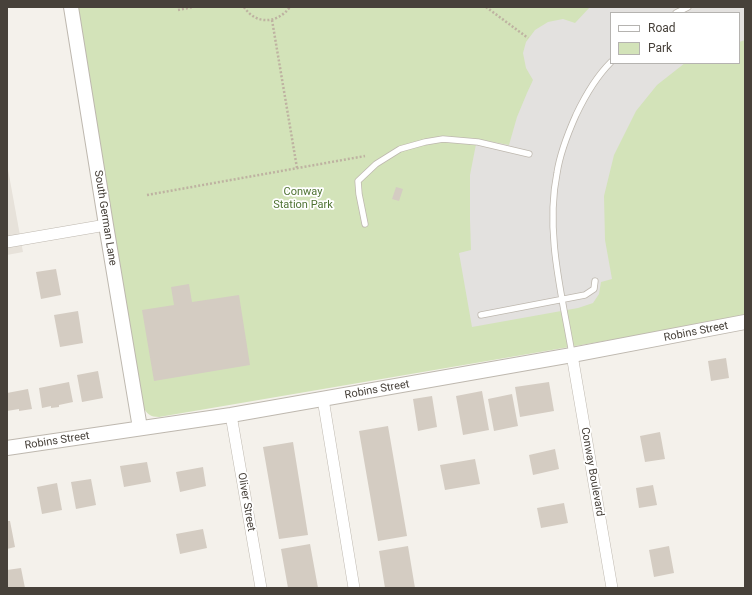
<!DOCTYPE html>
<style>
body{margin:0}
#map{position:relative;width:752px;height:595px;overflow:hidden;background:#f4f1eb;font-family:Roboto,sans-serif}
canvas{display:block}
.frame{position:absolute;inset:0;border:8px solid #47413a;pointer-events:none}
.legend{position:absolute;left:610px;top:12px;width:130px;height:52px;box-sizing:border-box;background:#fff;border:1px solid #b5b3b0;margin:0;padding:5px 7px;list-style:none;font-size:12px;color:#47413a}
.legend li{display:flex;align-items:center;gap:8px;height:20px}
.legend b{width:20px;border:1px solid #b5b3b0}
</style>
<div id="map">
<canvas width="752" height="595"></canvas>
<div class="frame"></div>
<ul class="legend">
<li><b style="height:5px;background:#fff"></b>Road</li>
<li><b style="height:11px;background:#d3e3b9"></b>Park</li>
</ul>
</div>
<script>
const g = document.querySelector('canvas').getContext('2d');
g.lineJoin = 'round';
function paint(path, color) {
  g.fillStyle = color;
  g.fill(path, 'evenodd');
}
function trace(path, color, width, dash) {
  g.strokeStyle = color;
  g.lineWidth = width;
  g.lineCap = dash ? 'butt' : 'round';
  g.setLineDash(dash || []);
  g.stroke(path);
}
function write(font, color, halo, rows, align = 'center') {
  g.font = font + ' Roboto,sans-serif';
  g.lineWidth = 3.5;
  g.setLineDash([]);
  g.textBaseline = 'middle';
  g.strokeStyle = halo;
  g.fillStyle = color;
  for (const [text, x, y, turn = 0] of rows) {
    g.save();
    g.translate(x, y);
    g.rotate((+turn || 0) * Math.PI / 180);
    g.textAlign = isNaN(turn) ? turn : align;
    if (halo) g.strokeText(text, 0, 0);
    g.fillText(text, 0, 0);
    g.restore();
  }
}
paint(new Path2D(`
 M7,164L23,252L7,255Z`), '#e7e2da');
paint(new Path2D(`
 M77,7H745V317L159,417C151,417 146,414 143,406ZM611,13H739V63H611Z`), '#d3e3b9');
paint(new Path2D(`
 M590,7H745V40L739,42V13H611V63H685L657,85L636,111L614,155L604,196L605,240L612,279L601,282L599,294L593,303L578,308L472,327L459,253L471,250L470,220V175L477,139L509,145L517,117L527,93L533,80L526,68L523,53L526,42L535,30L548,22L563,19L575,23Z`), '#e3e1df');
paint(new Path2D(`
 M396,187L403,189L399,201L392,199Z
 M56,269L61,295L41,299L36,272Z
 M189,284L192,302L239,295L250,365L154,381L142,310L174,305L171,287Z
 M78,311L83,343L60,347L54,315Z
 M726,358L729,378L711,381L708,361Z
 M98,371L103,398L82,402L77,375Z
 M69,382L73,402L59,405V407L51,408V406L42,408L39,388Z
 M549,382L554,411L520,417L515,387Z
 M28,389L32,409L19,411V409L7,411V393Z
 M482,391L489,430L463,435L456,396Z
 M512,394L518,426L494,431L488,399Z
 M432,396L437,427L418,431L413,399Z
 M388,426L407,536L378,541L359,431Z
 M660,432L665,459L645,462L640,436Z
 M293,442L308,535L279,539L263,447Z
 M555,449L559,469L533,475L529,455Z
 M475,459L480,484L445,490L440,465Z
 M147,462L151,482L124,487L120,466Z
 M203,467L206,486L180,492L176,472Z
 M91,479L96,505L76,509L71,482Z
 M57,483L62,510L42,514L37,487Z
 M653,485L657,505L639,508L636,488Z
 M564,503L568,523L541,528L537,508Z
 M7,521H10L15,547L7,549Z
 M203,529L207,548L180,554L176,534Z
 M310,544L318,588H288L281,549Z
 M408,546L415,588H385L379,551Z
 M669,546L674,573L654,577L649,550Z
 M21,568L25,588H7V570Z`), '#d4ccc2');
const service = new Path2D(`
 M676,13L688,7
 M365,224L359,194L358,181L376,164L400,149L425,142L443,139L478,142L529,154
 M481,315L585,295L594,289L595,281
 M572,354C562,295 545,232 557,173C560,153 568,133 576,115C585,96 596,77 611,62`);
const minor = new Path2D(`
 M7,242L106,225
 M572,355L612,588
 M323,399L354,588
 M231,415L261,588`);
const tertiary = new Path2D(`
 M71,7L106,225L140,428
 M7,448L231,415L572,355L745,322`);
trace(service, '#beb8af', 7);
trace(minor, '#beb8af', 12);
trace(tertiary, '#beb8af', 16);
trace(new Path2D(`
 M244,7C256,25 277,24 290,7
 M486,7L528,38
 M178,10L193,7
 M272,20L297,168
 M147,195L365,156`), '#beb2a1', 2.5, [2, 2]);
trace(service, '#fff', 5.5);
trace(minor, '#fff', 11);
trace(tertiary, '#fff', 14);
write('11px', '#4f7333', '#fff', [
 ["Conway",303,192],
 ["Station Park",303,205]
]);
write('11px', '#47413a', '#fff', [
 ["South German Lane",105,218,81],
 ["Robins Street",696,332,-11],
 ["Robins Street",377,390,-10],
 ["Robins Street",57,441,-9],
 ["Conway Boulevard",592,472,80],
 ["Oliver Street",246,502,80]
]);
</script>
